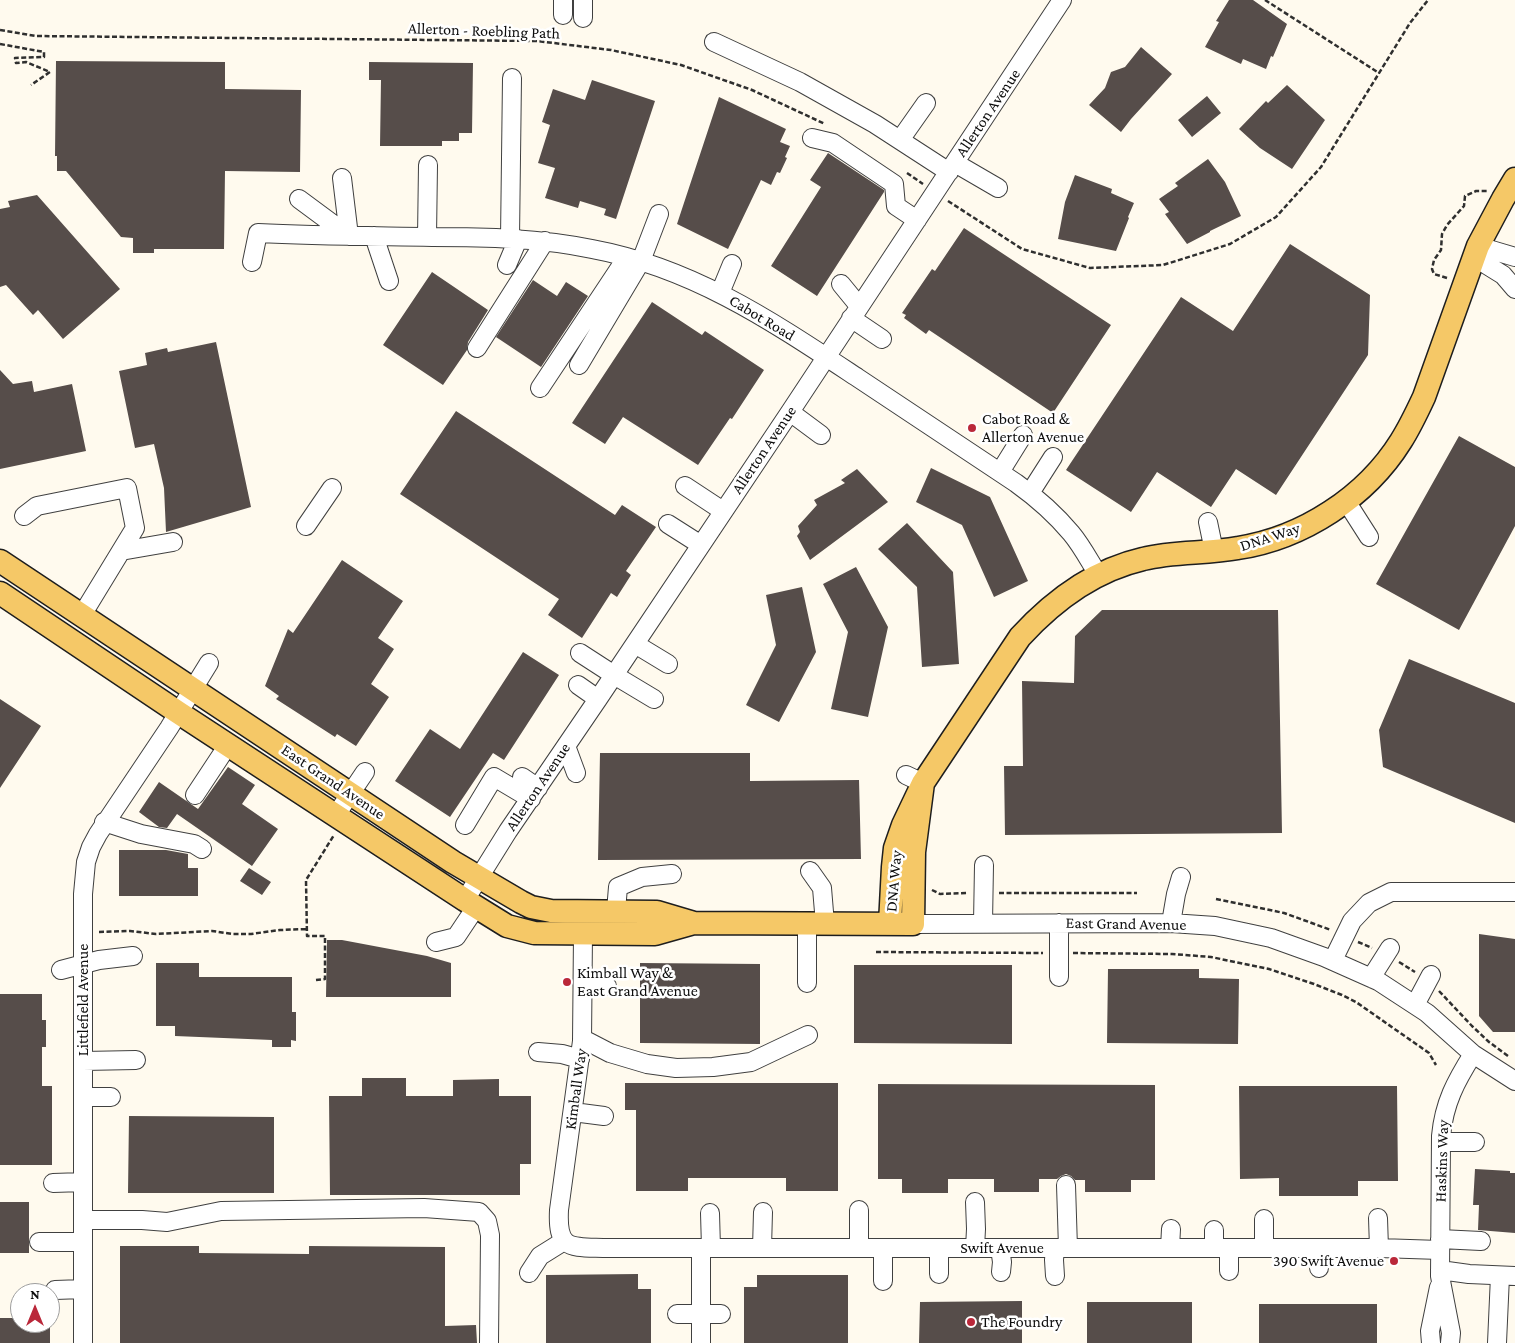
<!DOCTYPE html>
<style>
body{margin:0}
#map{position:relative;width:1515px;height:1343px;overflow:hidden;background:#fffaee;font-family:"Crimson Pro",serif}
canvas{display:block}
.north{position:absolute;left:10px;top:1283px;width:50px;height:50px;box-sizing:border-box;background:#fff;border:1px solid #9e9e9e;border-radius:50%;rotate:0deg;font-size:14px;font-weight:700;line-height:20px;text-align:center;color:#0d0d0d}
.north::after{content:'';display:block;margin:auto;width:18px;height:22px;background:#ba283a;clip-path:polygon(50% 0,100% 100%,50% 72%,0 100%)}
</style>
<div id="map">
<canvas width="1515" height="1343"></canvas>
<div class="north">N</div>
</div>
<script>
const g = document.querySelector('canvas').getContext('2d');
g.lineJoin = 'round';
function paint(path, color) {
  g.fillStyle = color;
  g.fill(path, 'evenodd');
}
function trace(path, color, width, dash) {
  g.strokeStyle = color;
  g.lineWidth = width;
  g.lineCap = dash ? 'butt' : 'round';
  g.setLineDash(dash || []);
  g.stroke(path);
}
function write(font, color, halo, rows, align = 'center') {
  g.font = font + ' "Crimson Pro",serif';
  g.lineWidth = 5;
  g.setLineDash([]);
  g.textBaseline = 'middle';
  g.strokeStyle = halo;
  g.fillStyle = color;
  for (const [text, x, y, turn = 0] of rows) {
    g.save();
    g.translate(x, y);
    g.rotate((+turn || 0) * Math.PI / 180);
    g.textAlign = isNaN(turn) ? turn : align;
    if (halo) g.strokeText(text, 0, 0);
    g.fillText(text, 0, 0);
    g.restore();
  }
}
paint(new Path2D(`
 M1229,0H1253L1287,24L1273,57L1271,56L1266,69L1243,59L1241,64L1205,47L1219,22L1216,21Z
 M1141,47L1172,74L1131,119L1121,132L1089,105L1105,88L1111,72L1125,67Z
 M56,61L225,62V89L301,90L300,172L225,171L224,249H154V253H133V238L121,237L66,171H57V156H55Z
 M369,62L473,63L472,133H459V141H442V146H380L381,80H369Z
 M592,80L655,101L616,219L604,215L606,209L580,201L578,208L545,198L555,168L538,163L550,125L542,122L553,89L585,100Z
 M1287,85L1325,120L1292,169L1260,148L1239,129L1266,101L1268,103Z
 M1207,96L1221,113L1192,137L1178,120Z
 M719,97L786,129L780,142L790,146L785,157L787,158L780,173L777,172L771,185L761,180L728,249L677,224Z
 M828,153L884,190V192L817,296L771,266L821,187L810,180Z
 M1208,159L1225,182L1241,216L1210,231V232L1187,244L1165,214L1169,212L1159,199L1178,186L1175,183Z
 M1075,175L1112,189L1111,193L1134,203L1128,217L1129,218L1116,251L1058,239L1065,202Z
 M37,195L120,289L63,339L38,310L33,315L6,285L0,287V209L10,207L8,201Z
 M964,228L1111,325L1053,413L929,330L926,334L904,318L906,315L902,313L932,269L935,271Z
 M1290,244L1370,295L1368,355L1276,495L1236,469L1211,507L1157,472L1131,512L1066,470L1181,297L1233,331Z
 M432,272L488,310L468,342L467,350L443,385L383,345Z
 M533,280L557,296L566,282L588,296L541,367L496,337Z
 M652,302L702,335L705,331L764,370L732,419L730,418L698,465L623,417L605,444L572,423Z
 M216,342L251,507L166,532L164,488L154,444L135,448L119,371L147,365L145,353L167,348L168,352Z
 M0,370L13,384L32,381L34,392L72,384L86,451L0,469Z
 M456,411L615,515L622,505L656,527L626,571L631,575L617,597L611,593L582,638L548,615L559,599L400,494Z
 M1459,436L1515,467V526L1459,630L1376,584Z
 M931,468L990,497L1028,581L994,597L962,525L916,502Z
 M857,469L888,502L810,560L797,536L800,532L798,526L817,505L814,500L845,483L841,480Z
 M907,523L953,572L959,664L922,667L917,587L878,549Z
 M342,560L403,601L378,638L394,649L371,684L389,697L356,746L337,734L335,737L276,699L279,696L265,686L288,629L293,633Z
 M856,567L888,627L868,717L831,709L848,632L823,584Z
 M802,587L816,652L779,722L746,705L776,645L766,595Z
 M1102,610H1278L1282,833L1005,835L1004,766H1023L1022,681L1074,683L1075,636Z
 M523,652L559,675L504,760L493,753L450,817L395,781L430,729L460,749Z
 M1409,659L1515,703V823L1383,767L1379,730Z
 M0,699L41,726L0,788Z
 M600,753H750V781L859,780L861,859L598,860Z
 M228,767L255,785L242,804L278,829L252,866L177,814L167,828L159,827L139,812L159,782L198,809Z
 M119,850H166L188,854V868H198V896H119Z
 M249,868L271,882L262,895L240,881Z
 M1479,934L1515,939V1032H1493L1479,1016Z
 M327,940H342L427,956L451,963V997H326Z
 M156,963H199V977H292V1012H296V1041L291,1040V1047H272V1040L175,1036V1026H156Z
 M640,963L760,964V1044L640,1043Z
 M854,965H1012V1044L854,1043Z
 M1108,969H1199V978L1239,979L1238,1044L1107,1043Z
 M0,994H42V1020H46V1047H42V1086H52V1165H0Z
 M362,1078H406V1096H453V1080L499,1079V1096H531V1164H520V1195H330L329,1096H362Z
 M625,1083H838V1191H786V1178H688V1191H636V1110H625Z
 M878,1084L1155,1085V1180H1131V1192H1085V1180H1075L1071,1176L1066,1174L1061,1176L1057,1179H1039V1192H994V1179H948V1193H902V1179H878Z
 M1239,1086H1397L1398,1181H1358V1196H1279V1178L1240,1179Z
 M129,1116L274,1117V1193H128Z
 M1475,1169L1510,1171V1173H1515V1233L1478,1230L1479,1205H1473Z
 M0,1202H29V1253H0Z
 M120,1246H199V1253L309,1254V1246L445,1247V1326L476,1325L477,1343H120Z
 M638,1274V1289H651V1343H546V1275Z
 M757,1275H848V1343H744V1287H757Z
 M1022,1301V1343H919L920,1302Z
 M1087,1302H1192V1343H1087Z
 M1259,1304H1377V1343H1259Z
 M0,1318H20V1323H50V1343H0Z`), '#564d4a');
const minor = new Path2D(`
 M563,0V15
 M583,0V18
 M714,42L800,82L875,124L949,172
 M812,138L833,143L894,184L896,206L917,220
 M900,140L926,103
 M955,163L998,188
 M342,178L349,236
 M299,199L349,236
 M374,236L389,281
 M427,237L428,165
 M510,238L512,78
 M1478,246L1515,257
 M1474,257L1503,275L1515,289
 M252,262L258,233C316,236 374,236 432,237C486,237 539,238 592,249C694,268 773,322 858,378C911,413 964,448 1016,483C1037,498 1055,514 1071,533C1082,546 1090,562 1099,576
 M507,265L518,239
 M841,284L859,306
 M720,293L732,264
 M851,318L882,339
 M477,348L545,241
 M579,365L641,261L659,214
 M540,388L627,257
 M790,412L821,435
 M1000,472L1023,435
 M685,486L723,511
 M1030,493L1053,457
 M1346,501L1369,537
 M24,516L37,506L127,488L135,528L82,615
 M1208,522L1214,551
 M668,524L701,545
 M306,526L332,488
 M121,551L173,542
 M635,644L668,664
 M580,653L614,675L654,699
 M578,685L598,699
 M566,746L576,773
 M906,775L923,783
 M522,777L538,788
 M195,795L228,745
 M336,815L365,772
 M104,822L141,834L194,844L202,849
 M465,825L494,777L531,799
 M810,871L822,888L825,924
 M465,900L508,831L598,699L790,412L1062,0
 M616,911L618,887L642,877L672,874
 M983,923L984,865
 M1059,923V977
 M1171,923L1176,894L1181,877
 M807,924V983
 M913,924L1171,923L1215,926L1271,938L1324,957L1378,981L1427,1013L1473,1054L1515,1081
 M583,934L582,1041L559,1210C557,1250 570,1247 603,1248H1379L1440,1250
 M436,942L456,937L476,907
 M1333,960L1352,921L1369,903L1391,892H1515
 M61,970L99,960L133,956
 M1371,978L1390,948
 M583,986H607
 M1415,1005L1431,975
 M583,1039L610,1053L647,1064L676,1068L713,1067L751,1062L808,1035
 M538,1052L562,1054L580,1059
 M83,1061L136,1060
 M83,1097H111
 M573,1112L604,1116
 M1441,1142H1475
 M53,1183L83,1182
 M1066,1185L1068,1248
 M859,1210V1248
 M710,1213L711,1248
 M1378,1218L1379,1248
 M83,1220H142L167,1222L221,1211L424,1208L479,1212L487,1221L490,1235L489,1343
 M1214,1230V1248
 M1440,1239L1481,1241
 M39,1242H83
 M701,1248V1343
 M762,1248L763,1212
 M939,1248V1274
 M975,1248L976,1229L975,1202
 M1000,1248L1002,1262L1001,1272
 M1055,1248L1054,1260L1055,1276
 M1170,1248L1171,1229
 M1229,1248V1271
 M1264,1248V1219
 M1318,1248L1319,1268
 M1440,1270L1469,1274L1515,1276
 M529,1273L540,1256L564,1241
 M883,1281V1248
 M55,1290L83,1289
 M677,1314H721
 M83,1343V894L86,862L91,847L98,834L169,728L209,663
 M1431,1343L1430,1331L1439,1287
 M1450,1343L1451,1333L1440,1276L1441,1136C1444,1103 1456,1081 1473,1054
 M1497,1343L1500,1276`);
const major = new Path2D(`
 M0,561L453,862L521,902L531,907L551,911L657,912L694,923
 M0,593L179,713L465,900L507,926L534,933L655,934L694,923L913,924L914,852L923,783
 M890,924L893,867L895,848L903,825L923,783L1020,637C1053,601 1095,570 1143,559C1174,551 1206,554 1238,548C1303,538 1366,497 1401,441C1410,427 1417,412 1424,397L1478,246L1503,199L1515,179`);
trace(minor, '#404040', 20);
trace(major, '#1e1e1e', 25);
trace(new Path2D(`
 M1265,0L1379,73
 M0,30L36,36L537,41L611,50L681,65L752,90L825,124
 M0,44L44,52V57L15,58L16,63L26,62L50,72L31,85
 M907,173L923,184
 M948,201L1022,249L1090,268L1163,265L1230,244L1276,217L1321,167L1410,23L1428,0
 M1447,278L1434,274L1432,269L1434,260L1441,250L1442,234L1447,225L1464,206L1465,196L1476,191H1488
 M932,890L940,894L968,893
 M999,893H1137
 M1216,899L1284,913L1331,930
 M99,932L130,931L156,934L212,931L233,934H251L280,930L307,929
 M1358,942L1372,948
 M876,952L1043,953
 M1073,953L1172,954L1211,957L1269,969L1314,984L1342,995L1356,1002L1429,1053L1436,1065
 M1399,962L1415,972
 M316,980L325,979V936H307L306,880L334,835
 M1439,991L1472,1026L1489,1042L1508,1056`), '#2f2f2f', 2.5, [5, 2.5]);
trace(minor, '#fff', 18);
trace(major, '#f5c867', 22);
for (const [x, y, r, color] of [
 [972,428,5,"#ba283a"],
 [567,982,5,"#ba283a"],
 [1394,1261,5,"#ba283a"],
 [971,1322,5,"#ba283a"]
]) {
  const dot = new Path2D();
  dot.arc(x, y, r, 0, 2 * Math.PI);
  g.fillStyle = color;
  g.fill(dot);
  trace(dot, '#fff', 2);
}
write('16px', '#0d0d0d', '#fff', [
 ["Allerton - Roebling Path",484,31,2],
 ["Allerton Avenue",988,113,-56],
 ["Cabot Road",762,318,31],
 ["Allerton Avenue",764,450,-56],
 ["DNA Way",1270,537,-18],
 ["East Grand Avenue",333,782,34],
 ["Allerton Avenue",538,787,-56],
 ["DNA Way",894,881,-85],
 ["East Grand Avenue",1126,924,1],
 ["Littlefield Avenue",83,1000,-90],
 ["Kimball Way",576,1089,-82],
 ["Haskins Way",1442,1161,-88],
 ["Swift Avenue",1002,1248]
]);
write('16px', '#0d0d0d', '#fff', [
 ["Cabot Road &",982,419],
 ["Allerton Avenue",982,437],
 ["Kimball Way &",577,973],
 ["East Grand Avenue",577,991],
 ["390 Swift Avenue",1384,1261,"right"],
 ["The Foundry",981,1322]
], 'left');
</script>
